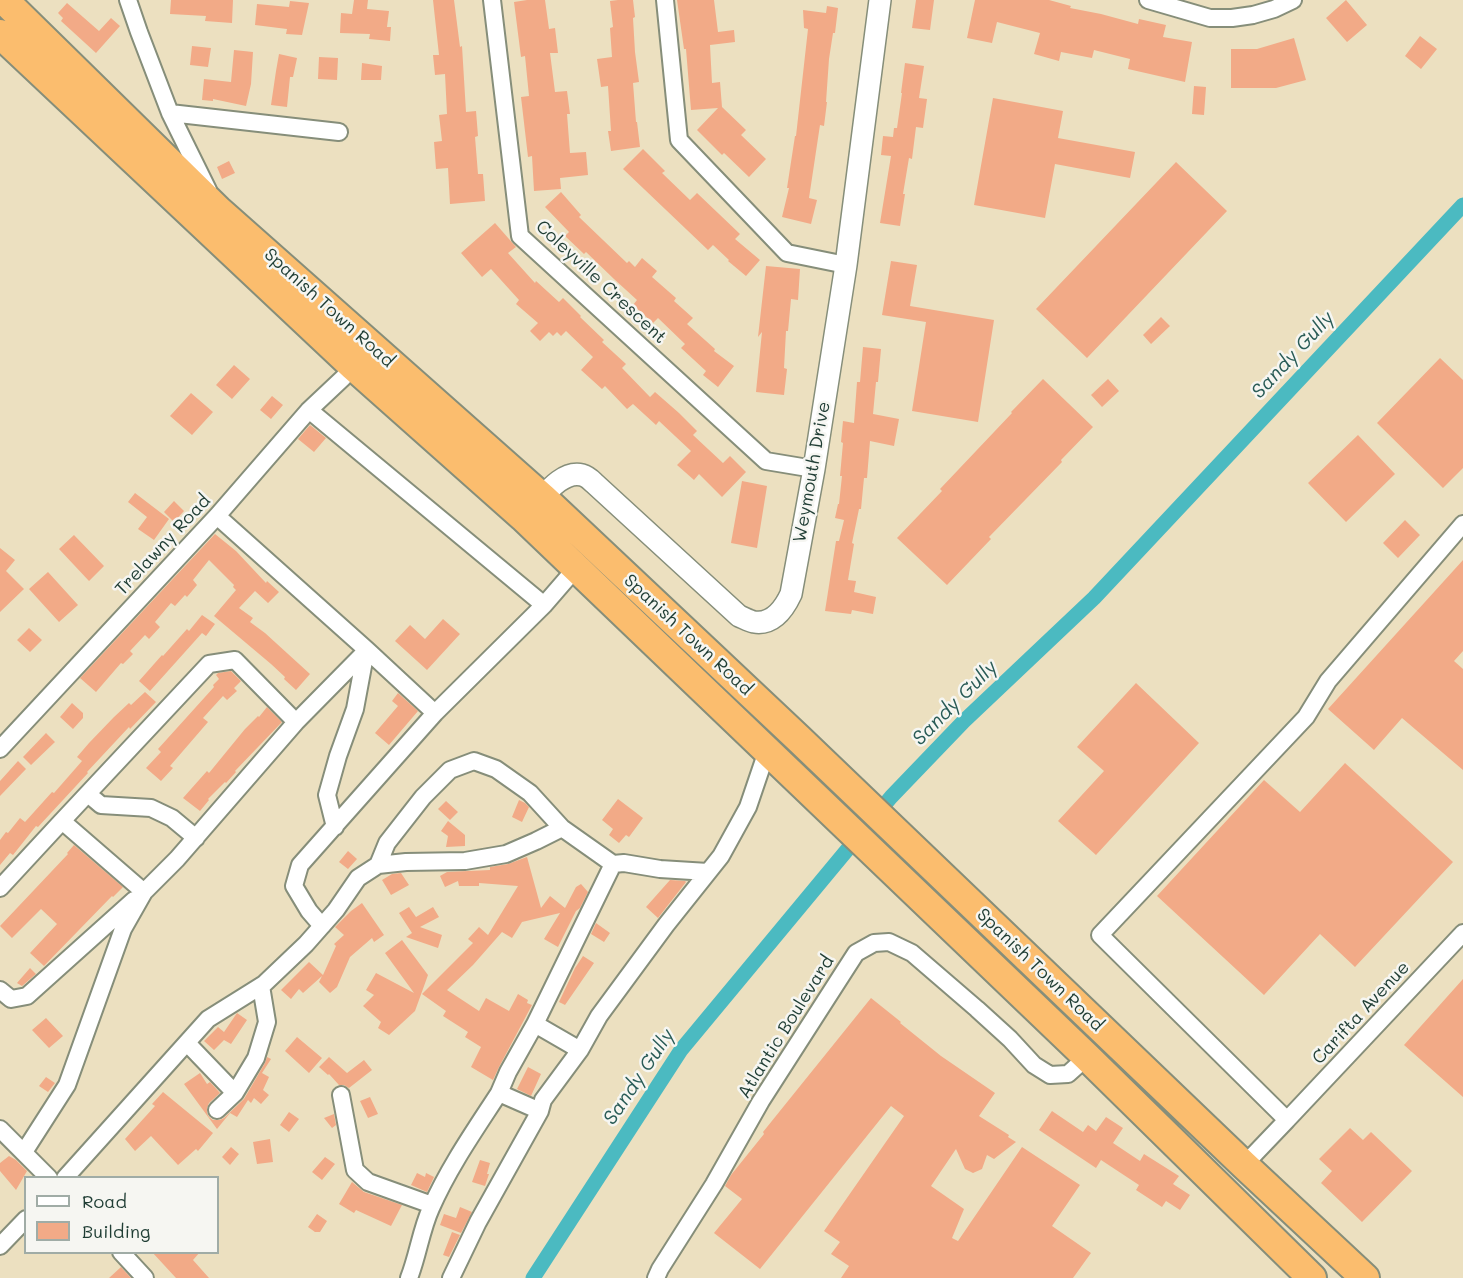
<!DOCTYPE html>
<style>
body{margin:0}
#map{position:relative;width:1463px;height:1278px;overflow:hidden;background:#ece0c0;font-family:Mali,sans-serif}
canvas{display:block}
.legend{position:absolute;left:24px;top:1176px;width:195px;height:78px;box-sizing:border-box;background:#f6f6f2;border:2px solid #a0aca6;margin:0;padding:8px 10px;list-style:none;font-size:18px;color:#1f3d34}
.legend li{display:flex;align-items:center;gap:12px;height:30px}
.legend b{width:30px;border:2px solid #a0aca6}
</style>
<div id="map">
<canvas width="1463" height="1278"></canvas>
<ul class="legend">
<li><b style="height:8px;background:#fff"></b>Road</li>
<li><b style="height:16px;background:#f2aa87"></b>Building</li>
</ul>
</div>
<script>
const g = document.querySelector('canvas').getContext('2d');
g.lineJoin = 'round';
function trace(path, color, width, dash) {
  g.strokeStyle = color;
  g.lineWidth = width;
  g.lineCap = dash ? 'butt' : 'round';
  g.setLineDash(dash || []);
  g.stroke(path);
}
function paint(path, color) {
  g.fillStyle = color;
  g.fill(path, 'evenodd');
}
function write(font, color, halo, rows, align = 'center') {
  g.font = font + ' Mali,sans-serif';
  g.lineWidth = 5;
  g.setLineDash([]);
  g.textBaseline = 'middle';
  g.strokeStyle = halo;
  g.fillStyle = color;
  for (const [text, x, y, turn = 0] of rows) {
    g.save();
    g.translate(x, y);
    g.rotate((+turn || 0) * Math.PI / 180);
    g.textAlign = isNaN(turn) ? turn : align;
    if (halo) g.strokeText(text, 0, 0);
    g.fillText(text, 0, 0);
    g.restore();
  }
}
trace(new Path2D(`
 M533,1278L681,1050L891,797L964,721L1094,598L1463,205`), '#4bbac1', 15);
paint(new Path2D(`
 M171,0H233L232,23L205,21L206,16L170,14Z
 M354,0H368L367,9L389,11L387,27H391L390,41L369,39L370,34L340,33L341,13L352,14Z
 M433,0H454L460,47L462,46L466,112L476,111L478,136L475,137L478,174H483L485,201L450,204L448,168L436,169L434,142L442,141L439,115L447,114L445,74L435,75L433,55H439Z
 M527,0H545L549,29L555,28L558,53H550L555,92L567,91L570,114H567L570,153L586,152L588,175L560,178L561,189L534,191L532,156L528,157L521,97L529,96L525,56L521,57L514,2Z
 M618,0H633L635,17L633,18L635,52L639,82L633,83L636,122H637L640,147L611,151L608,131H611L608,86L601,87L597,59L612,57L610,28L613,27L610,1Z
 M677,0H714L718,32L734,30L735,42L710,45L712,83L720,82L722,107L746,130L741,135L766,159L749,177L724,153L722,155L697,130L718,108L691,110L686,49H684Z
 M916,0H934L930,30L912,28Z
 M975,0H1049L1071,6L1070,8L1101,14L1138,24L1139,19L1166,25L1163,37L1192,42L1185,82L1128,69L1130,59L1094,50L1092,58L1061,52L1059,61L1034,54L1040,33L997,22L992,43L967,38Z
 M1346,0L1367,25L1347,42L1326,18Z
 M290,1L309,3L302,35L286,34L287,29L255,25L257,4L289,7Z
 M67,3L99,31L111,18L120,26L96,53L61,21L63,18L58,13Z
 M827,6L838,8L835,33H833L829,59L826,102H827L824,126L820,125L809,198L817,200L811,224L782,217L789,188H787L795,136H796L808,29L804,28L803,10L826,13Z
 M1420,36L1437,49L1421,69L1405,56Z
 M1294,38L1306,80L1276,88H1231V49H1257Z
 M192,46L211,48L208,67L190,65Z
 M234,50L253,52L251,84L246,106L213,99V101L202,100L204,79L231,82Z
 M279,54L297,58L293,77H290L287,107L271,105L276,71Z
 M319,57L338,58L337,80L318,79Z
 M362,63L382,66L381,80H361Z
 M905,63L924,66L919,98L927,99L923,128L916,127L912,159L909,158L903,194H905L900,226L880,223L891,156L881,155L883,136L893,137L894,128H897L902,93H901Z
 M1194,86L1206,87L1204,115L1192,114Z
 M993,98L1063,111L1058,138L1135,152L1130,178L1055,164L1045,218L974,205Z
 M643,149L665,171L662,173L690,200L697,193L740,234L735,239L760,260L746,276L728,261L729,260L713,245L708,250L623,169Z
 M229,161L235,173L222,179L217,167Z
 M1176,162L1227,211L1087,358L1036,309Z
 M561,192L581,215L579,217L627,263L629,261L635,267L642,258L657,271L652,277L676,298L674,301L693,318L687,324L715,349L714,351L734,366L718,387L703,375L706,371L681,348L685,344L658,318L653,323L633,305L637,300L614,279L586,252L584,254L565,236L569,232L545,207Z
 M495,223L516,247L508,253L535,283L536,281L559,302L563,298L581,316L580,317L604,340L602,342L626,364L622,368L650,397L655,392L679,413L697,431L693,435L723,463L730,456L746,472L722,497L699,474L694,480L677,465L691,451L659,421L656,425L633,404L627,409L605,386L602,389L581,370L593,357L566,331L561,336L557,332L553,336L549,332L540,341L530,331L538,323L516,304L519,300L491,269L482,277L461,253Z
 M891,261L917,265L910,306L994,320L978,422L912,411L926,322L882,315Z
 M766,266L800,269L798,300L791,299L788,331H786L784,368L787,369L784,395L756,392L762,332L758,337Z
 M1161,317L1170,326L1151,344L1143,335Z
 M863,347L881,349L878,382H876L873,414L899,419L894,446L870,441L867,478H864L861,509H859L852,543L854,544L848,580L856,581L854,592L876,597L873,614L852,610L851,614L825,611L836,541H839L844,520L835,518L838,504H839L842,476H840L843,443L841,442L843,421L854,423L857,382H860Z
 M1440,358L1463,380V468L1443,488L1377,423Z
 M234,365L250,379L232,399L216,385Z
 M1043,379L1093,427L1061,460L1062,462L989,537L991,539L947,585L897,538L942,491L940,489L1012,413L1011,412Z
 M1108,379L1119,391L1102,407L1091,395Z
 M191,393L213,412L192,435L170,416Z
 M272,396L283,405L271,419L260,410Z
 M310,425L326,438L314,452L298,439Z
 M1358,435L1395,474L1346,522L1308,483Z
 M742,481L767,486L757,548L731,543Z
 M135,493L169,519L154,540L138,529L147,517L128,502Z
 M174,501L184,511L174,522L164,512Z
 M1405,520L1420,535L1398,558L1383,543Z
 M215,534L236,551L266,583L267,581L279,592L268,603L255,591L239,608L253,618L250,622L265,633L310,674L296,690L284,679L285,677L271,664L214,616L236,590L233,587L234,585L209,560L193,580L197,585L187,597L185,595L175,606L171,603L155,622L160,627L149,639L145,635L130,651L133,654L123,664L121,663L96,692L80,678Z
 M74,535L104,566L89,581L59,549Z
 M0,548L15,560L6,571L24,589L0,612Z
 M1463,560V651L1454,661L1463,669V770L1402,718L1374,750L1328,709Z
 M48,572L78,605L59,622L29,589Z
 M202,615L215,624L206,636L202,633L150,691L139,681L162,655L163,656L187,629L189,631Z
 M443,619L460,634L427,670L395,641L410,625L425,639Z
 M29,628L42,640L30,652L17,640Z
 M231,671L241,681L234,688L237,691L227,700L223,696L203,718L208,722L170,766L173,768L161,781L146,768L161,752L158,749L214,687L213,685L219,679L216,675L218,673Z
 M1136,683L1199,743L1096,855L1058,821L1104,771L1077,747Z
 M145,692L156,702L130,729L129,727L87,772L88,773L38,827L36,826L13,855L10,853L0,865V840L6,832L8,833L20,818L25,822L52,792L54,793L82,761L77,757L89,743L114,717L129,703L131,705Z
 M398,693L418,711L389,745L375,733L398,706L392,701Z
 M72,703L83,713V718L73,729L60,717Z
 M267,707L282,722L235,771L236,772L226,783L225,782L208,799L209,800L200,811L183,798L207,771L209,773L245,729L258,716L259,717Z
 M46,733L55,742L31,765L23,757Z
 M18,761L26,769L0,796V781Z
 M1345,763L1453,862L1355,967L1320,934L1264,995L1157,896L1264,780L1300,812Z
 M618,799L643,818L629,837L626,835L619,843L609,835L613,829L602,820Z
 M519,800L525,803L529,807L522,822L512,817Z
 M446,801L458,812L450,820L438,809Z
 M448,821L465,835V846L446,847L448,836L441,831Z
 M74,845L123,887L113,897L112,896L44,966L30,953L57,924L41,909L12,938L0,926L68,854L67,853Z
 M348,851L357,859L348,869L339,862Z
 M527,857L541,908L550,896L565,908L576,887L581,884L588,892L580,908L576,911L558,947L544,939L560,913L522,922L512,938L502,932L473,965L447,990L479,1011L486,998L509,1011L518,994L528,1000L527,1003L532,1005L499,1067L493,1080L471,1067L481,1047L465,1037L468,1032L443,1016L446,1011L422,994L473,943L468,939L479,927L488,935L518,886L479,883V886H459L458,881L445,887L440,876L447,872L490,870V867L508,864Z
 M401,873L409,885L391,895L382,880L392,874Z
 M670,880L685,881L686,882L658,918L646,907Z
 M362,903L384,935L374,942L372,938L350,957L337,987L330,993L319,982L322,976L303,993L299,989L291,999L281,990L309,962L323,975L336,946L334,944L344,935L335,927L351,911Z
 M409,907L416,917L433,907L439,917L420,927L442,935L438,948L406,937L412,933L399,913Z
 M596,923L610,933L604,942L591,934Z
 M402,940L428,975L415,1011L389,1035L378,1028L381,1022L363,1006L374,995L366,990L376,973L414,993L385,953Z
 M583,956L594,963L565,1005L559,1002L575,968Z
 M30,968L36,974L22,986L17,983Z
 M1463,979V1097L1404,1045Z
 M871,998L901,1022L900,1023L941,1056L995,1093L979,1116L1009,1135L1008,1137L1016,1142L994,1159L987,1155L982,1169L973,1173L965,1169L956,1149L931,1186L964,1209L952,1238L958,1241L1022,1147L1080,1185L1052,1226L1091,1253L1073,1278H841L849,1266L831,1254L840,1242L824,1231L904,1116L891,1106L760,1269L714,1233L742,1199L725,1186L731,1175L764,1134L763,1132Z
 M237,1013L247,1020L231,1044L224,1040L214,1050L204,1041L218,1027L224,1032Z
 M46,1018L63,1036L49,1048L32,1030Z
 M297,1037L322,1058L309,1073L285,1051Z
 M267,1057L271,1059L262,1073L269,1077L263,1090L269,1095L261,1104L254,1098L251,1103L248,1100L237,1117L230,1113L217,1129L184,1084L200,1073L207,1084L210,1082L220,1093L209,1103L207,1108V1113L209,1117L213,1120H220L224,1118L244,1099L265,1063Z
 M329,1057L347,1073L364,1060L372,1070L349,1088L344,1085H339L329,1074L328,1075L319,1067Z
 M528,1067L541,1074L531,1096L517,1089Z
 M46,1077L55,1083L48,1092L39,1086Z
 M163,1092L213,1133L198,1151L196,1149L178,1165L151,1136L135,1151L125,1139L155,1106L152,1104Z
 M370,1097L378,1114L368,1118L360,1101Z
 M1052,1111L1083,1132L1088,1125L1096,1131L1106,1117L1123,1128L1113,1143L1140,1161L1144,1154L1179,1176L1173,1184L1190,1195L1180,1210L1166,1201L1162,1207L1136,1190L1139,1185L1101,1160L1096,1168L1039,1130Z
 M289,1112L299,1119L289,1132L280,1125Z
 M334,1114L336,1125L332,1128L324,1118Z
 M1350,1128L1363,1140L1371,1132L1412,1171L1362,1222L1321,1183L1332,1171L1319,1159Z
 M270,1139L273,1162L257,1164L253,1142Z
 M231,1147L239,1154L230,1165L222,1157Z
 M9,1156L16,1160L27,1171L16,1190L0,1171V1163Z
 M325,1157L335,1164L322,1180L312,1172Z
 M480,1160L490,1163L487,1174H489L485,1186L472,1182Z
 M417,1173L425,1177L426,1173L434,1177L427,1192L411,1185Z
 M352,1182L364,1192L402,1205L391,1226L356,1210L354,1213L339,1204Z
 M460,1207L472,1212L461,1233L440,1225L444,1214L456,1218Z
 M317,1214L327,1221L320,1232H315L308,1227Z
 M452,1232L460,1235L449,1257L443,1255Z
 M152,1252H200L193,1260L209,1278H176Z
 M121,1267L131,1278H109Z`), '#f2aa87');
const minor = new Path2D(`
 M128,0L139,32L170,113L208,190
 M492,0L520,236L766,461L814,469
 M665,0L679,140L787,253L846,265
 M1148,0L1210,18H1232L1253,15L1274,9L1293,0
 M170,113L339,132
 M309,410L544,605
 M217,516L367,650L435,713
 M0,749L217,516L309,410L343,378L353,366
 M88,794L101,805L151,808L172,818L196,838
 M62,821L209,664L235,660L296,722
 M335,827L327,795L338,756L355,709L366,650
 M378,865L387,843L423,797L450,770L474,761L496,769L530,793L562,828L613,864L624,863L660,869L708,872
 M0,888L62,821L144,892L177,859L296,722L367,650
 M322,926L309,911L294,886L300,865L435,713L544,605L576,568
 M0,990L11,999L27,996L134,900
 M535,1024L613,864
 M187,1043L235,1093
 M341,1095L355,1170L368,1182L432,1205
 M217,1110L235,1093L256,1058L267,1022L261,986
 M540,1111L499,1093L508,1072L535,1024L580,1050
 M1287,1120L1463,933
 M0,1129L49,1178
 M24,1152L67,1085L123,929L144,892
 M1244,1165L1287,1120L1100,935L1306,717L1328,681L1463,524
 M65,1178L208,1019L264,984L306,944L336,910L358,878L378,865L406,862L465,861L506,854L536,841L562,828
 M0,1246L26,1219
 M121,1252L145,1278
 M409,1278C418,1255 421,1230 431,1208C449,1167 475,1130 499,1093
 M451,1278L478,1222L540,1111L543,1100L580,1050L599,1016L666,925L721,856L748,807L767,751
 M656,1278L660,1269L714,1184L761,1101L838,981L856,953L874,943L889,942L912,953L977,1009L1010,1039L1034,1065L1050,1075L1068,1074L1087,1057`);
const tertiary = new Path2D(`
 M532,508C544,496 562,470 582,475C586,476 591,480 594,483L739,616C744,618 749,621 754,622C773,625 784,609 791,594L814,469L846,265L880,0`);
const trunk = new Path2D(`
 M4,0L218,210L543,498L799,739L1244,1165L1365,1278
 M0,34L353,366L523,517L1087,1057L1312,1278`);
trace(minor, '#868e7a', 20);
trace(tertiary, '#868e7a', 24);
trace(trunk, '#868e7a', 32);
trace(minor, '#fff', 16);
trace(tertiary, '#fff', 21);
trace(trunk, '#fbbd6e', 28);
write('18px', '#1f3d34', '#f6f6f2', [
 ["Coleyville Crescent",601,282,43],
 ["Spanish Town Road",329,308,42],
 ["Weymouth Drive",812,472,-80],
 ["Trelawny Road",163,545,-47],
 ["Spanish Town Road",688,635,43],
 ["Spanish Town Road",1040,970,44],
 ["Carifta Avenue",1361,1013,-47],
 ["Atlantic Boulevard",786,1027,-58]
]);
write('italic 20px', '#2a5c57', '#f6f6f2', [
 ["Sandy Gully",1293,355,-47],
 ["Sandy Gully",955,703,-45],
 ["Sandy Gully",639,1077,-56]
]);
</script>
